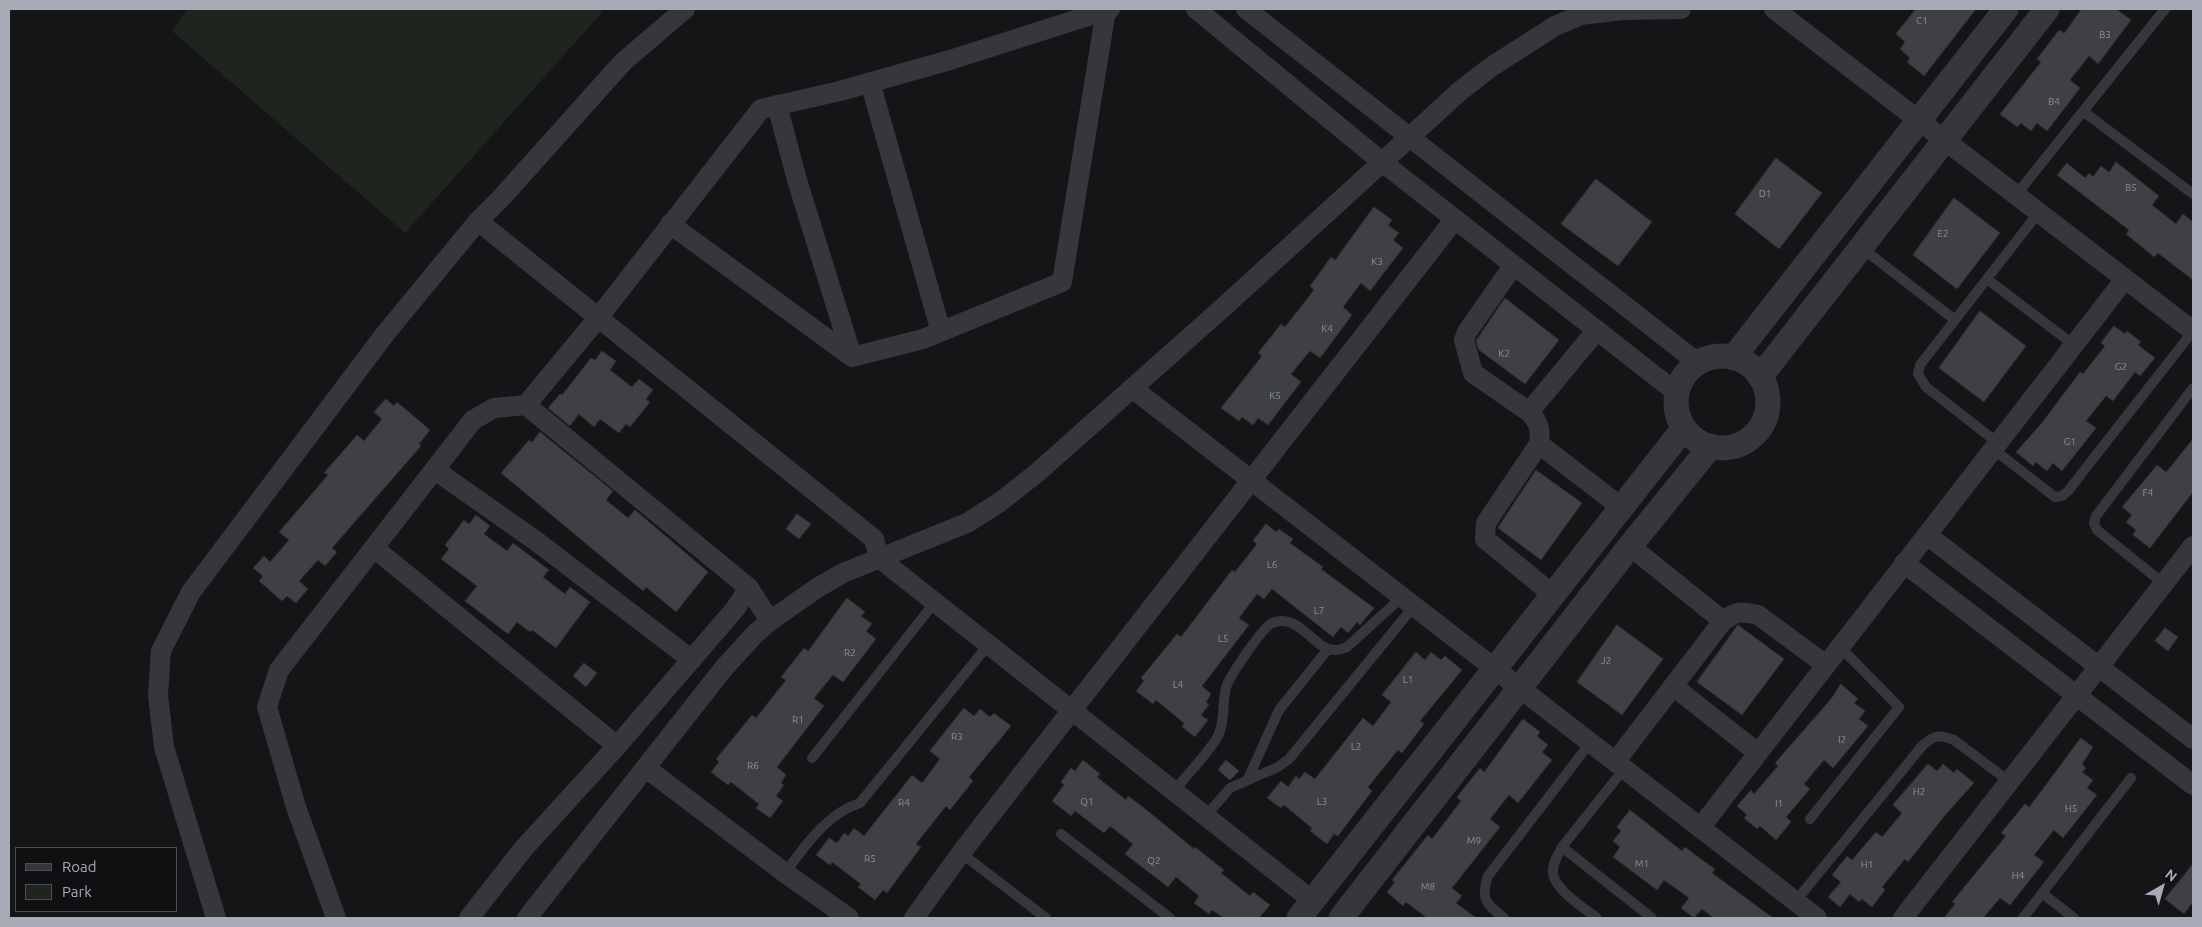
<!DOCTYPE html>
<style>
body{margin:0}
#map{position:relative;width:2202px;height:927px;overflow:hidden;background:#151517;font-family:Ubuntu,sans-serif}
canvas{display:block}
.frame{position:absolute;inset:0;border:10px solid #a6abb7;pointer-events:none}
.legend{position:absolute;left:15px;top:847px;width:162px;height:65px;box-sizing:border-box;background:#101012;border:1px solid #4c4e54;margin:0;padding:6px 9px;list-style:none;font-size:15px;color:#a6abb7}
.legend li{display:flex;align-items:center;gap:10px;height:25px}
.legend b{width:25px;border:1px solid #4c4e54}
.north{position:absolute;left:2137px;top:862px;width:50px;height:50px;-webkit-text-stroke:4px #101012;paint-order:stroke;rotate:38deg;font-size:14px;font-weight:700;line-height:20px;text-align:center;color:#a6abb7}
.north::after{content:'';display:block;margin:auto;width:18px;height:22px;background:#a6abb7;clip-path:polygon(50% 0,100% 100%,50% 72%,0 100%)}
</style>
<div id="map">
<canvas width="2202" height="927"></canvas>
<div class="frame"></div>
<ul class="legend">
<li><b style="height:6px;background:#36363c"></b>Road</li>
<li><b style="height:14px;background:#1d251e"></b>Park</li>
</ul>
<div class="north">N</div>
</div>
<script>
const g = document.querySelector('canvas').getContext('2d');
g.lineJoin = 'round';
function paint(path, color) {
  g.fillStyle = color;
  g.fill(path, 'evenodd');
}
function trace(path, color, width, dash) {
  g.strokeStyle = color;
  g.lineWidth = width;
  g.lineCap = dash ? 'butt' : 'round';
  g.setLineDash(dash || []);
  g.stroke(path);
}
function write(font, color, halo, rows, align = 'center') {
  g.font = font + ' Ubuntu,sans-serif';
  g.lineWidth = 4.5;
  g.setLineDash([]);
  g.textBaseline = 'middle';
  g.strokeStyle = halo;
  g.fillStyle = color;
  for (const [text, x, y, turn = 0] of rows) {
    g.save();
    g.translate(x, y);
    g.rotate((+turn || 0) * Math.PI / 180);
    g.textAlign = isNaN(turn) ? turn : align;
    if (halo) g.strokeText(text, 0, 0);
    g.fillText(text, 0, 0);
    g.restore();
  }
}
paint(new Path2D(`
 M187,9H605L405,233L172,31Z`), '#1d251e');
const building = new Path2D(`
 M1916,9H1976L1924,76L1907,62L1910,58L1900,49L1905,42L1896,34Z
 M2082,9H2116L2131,20L2098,64L2089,56L2070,80L2080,88L2047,131L2037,123L2031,131L2021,123L2017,127L2000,114L2041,62L2037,59L2059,30L2064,33Z
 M1776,158L1822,193L1779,249L1735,214Z
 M2116,162L2159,196L2152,205L2176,224L2183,214L2193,222V280L2158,253L2154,257L2126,234L2129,230L2057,175L2067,163L2085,178L2089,173L2093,177L2101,166L2109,172Z
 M1596,179L1652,222L1618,266L1561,224Z
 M1954,198L2000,233L1957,289L1913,255Z
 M1374,207L1392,220L1388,225L1399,233L1393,240L1403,248L1370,291L1361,283L1343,307L1352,315L1320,358L1310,351L1291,374L1301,382L1268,425L1258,418L1253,425L1242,417L1239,421L1221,408L1262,356L1258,353L1281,324L1285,327L1314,290L1310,286L1331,257L1335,260Z
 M1505,298L1559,340L1525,384L1479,350L1476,341Z
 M1980,311L2026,346L1984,402L1939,368Z
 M2114,326L2125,334L2127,331L2141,342L2138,345L2155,358L2140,376L2135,372L2113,401L2106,396L2086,421L2096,428L2062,471L2053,463L2047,471L2036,462L2033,466L2016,452L2041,424L2080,372L2083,374L2105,346L2101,343Z
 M602,351L616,361L610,370L632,387L639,379L653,390L646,399L650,402L630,427L626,424L619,433L600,419L594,427L579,414L570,426L548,408L560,394L562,395L591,358L595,360Z
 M386,399L394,406L397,402L430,430L419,444L421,446L332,548L337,552L325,566L318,560L299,581L308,589L296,603L287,596L282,601L259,581L263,576L253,568L264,556L270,562L289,540L279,532L328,475L324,473L357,435L364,441L382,419L374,412Z
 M540,432L613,491L606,500L628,518L635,510L708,572L676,612L646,587L643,591L501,473L529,440L532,442Z
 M2193,439V492L2150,548L2133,535L2136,530L2126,522L2132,515L2122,507L2157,465L2166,472Z
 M1536,470L1582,503L1541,560L1498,528Z
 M797,514L811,524L799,539L786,529Z
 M476,515L490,526L484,534L507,551L513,543L549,570L543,577L565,594L570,587L590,602L556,648L532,630L530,632L517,622L508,634L465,601L477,586L441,559L449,549L445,545L464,520L469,524Z
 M1266,524L1276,532L1279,529L1293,539L1290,543L1323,567L1321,569L1374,608L1360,625L1357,622L1348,633L1341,627L1333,637L1272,589L1264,599L1257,594L1239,618L1249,625L1202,686L1211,694L1206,702L1209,705L1201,715L1208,720L1195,737L1182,727L1184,723L1156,700L1153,704L1136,691L1144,681L1141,678L1177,634L1181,637L1232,570L1235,572L1257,544L1253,541Z
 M847,598L865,612L861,616L872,624L866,631L876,639L843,682L833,675L814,698L824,706L777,767L786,775L781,783L784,785L776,796L783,801L770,818L756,808L759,804L731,782L728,785L711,772L719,762L716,759L752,715L756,718L786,680L781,677L804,648L808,651Z
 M1617,625L1663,659L1622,715L1577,682Z
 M1738,625L1784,659L1742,715L1697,682Z
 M2165,628L2178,637L2168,651L2155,641Z
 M1416,652L1425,660L1431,652L1441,660L1445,656L1462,670L1420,721L1424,724L1402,753L1398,750L1368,787L1372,791L1338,836L1334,834L1327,844L1310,831L1312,828L1284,805L1281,808L1267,798L1281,781L1288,787L1296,776L1299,779L1305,772L1315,779L1363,718L1373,726L1391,702L1382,695Z
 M584,663L597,673L586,687L573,676Z
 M1841,684L1858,699L1854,703L1865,711L1859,719L1868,726L1833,768L1824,760L1804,784L1810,789L1786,817L1791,822L1776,840L1760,826L1757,829L1744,818L1747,815L1737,806L1751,790L1754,794L1778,766L1775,763L1831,699Z
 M964,708L974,716L980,709L990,717L994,713L1011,726L969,777L973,781L950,810L946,806L916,844L921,847L887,893L883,890L875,900L858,887L861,884L832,862L830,865L816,855L829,838L837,843L844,833L848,836L854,828L864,836L912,775L922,783L940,759L930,751Z
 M1523,719L1540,732L1537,736L1548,745L1542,752L1552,760L1518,803L1509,795L1490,819L1500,827L1452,888L1462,896L1456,903L1476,918H1427L1406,902L1403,906L1387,892L1395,882L1392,880L1428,835L1432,839L1461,801L1457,797L1480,768L1484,772Z
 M2081,738L2093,747L2082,764L2086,768L2082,772L2093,780L2087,788L2097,795L2063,838L2054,830L2034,855L2044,862L2010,905L2000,898L1983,918H1944L1955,904L1952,902L2006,836L2001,833L2025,804L2029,807Z
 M1083,760L1100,774L1097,777L1126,800L1128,796L1143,807L1194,849L1195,847L1224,870L1221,873L1250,896L1253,892L1270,905L1259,918H1224L1212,910L1209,914L1194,903L1199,896L1176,877L1168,887L1125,854L1133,844L1110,826L1104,833L1075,811L1071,816L1052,801L1064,785L1061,782L1071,768L1075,771Z
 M1226,760L1239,771L1230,780L1218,770Z
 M1928,764L1937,771L1943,764L1954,773L1957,769L1974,783L1946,814L1908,862L1905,859L1882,887L1885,890L1872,907L1862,899L1859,902L1850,894L1840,907L1828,897L1841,882L1832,875L1847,856L1852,860L1876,832L1882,837L1902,813L1893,805Z
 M1630,810L1682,851L1685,847L1705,862L1715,869L1712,873L1773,918H1714L1702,909L1694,918L1681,908L1689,898L1664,880L1657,890L1613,857L1620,847L1613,841L1621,831L1617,827Z
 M2193,864V902L2184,914L2165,899Z`);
paint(building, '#3f4044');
trace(building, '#2f2f33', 1);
trace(new Path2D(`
 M2084,112L2193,194
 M2016,195L2165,9
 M1862,248L1955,320
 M1987,279L2074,345
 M1998,443L1926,387L1918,374L1920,365L2039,212
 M1993,449L2055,497L2062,496L2068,491L2193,331
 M2164,584L2097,530L2094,523L2096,516L2193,388
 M812,758L935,602
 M1248,779L1279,710L1328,649
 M1174,791C1185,777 1213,748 1219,734C1225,719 1222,703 1226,688C1228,678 1263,627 1272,623C1301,612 1313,651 1336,650C1340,650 1344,648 1347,647L1402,597
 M1206,816L1230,788L1278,767L1289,759L1414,606
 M1810,819L1899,707L1840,647
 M1061,834L1170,918
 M1562,847L1652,918
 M961,853L1046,918
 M785,873C805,846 826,814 860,803L989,644
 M2042,893L2074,918
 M1795,902L1922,746C1934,735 1939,734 1954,740L2010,782
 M1504,918C1486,904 1480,899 1488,876L1590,743
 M1597,918C1585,909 1554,889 1553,873C1552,864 1558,855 1562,847L1624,769
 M2023,918L2131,778`), '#36363c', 10);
trace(new Path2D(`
 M1196,9L1382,162L1677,393
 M1246,9L1698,363
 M1774,9L2193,331
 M870,82L941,332
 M777,105L797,180L852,357
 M478,221L874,539L879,558L1313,901
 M670,224L852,357L923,339L1062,282L1106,10
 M1513,266L1467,332L1464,340L1473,373L1529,412C1539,422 1541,430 1539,444L1486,523L1485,539L1552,594
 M1132,388L1817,918
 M526,405L749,588L770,621
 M1529,412L1597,330
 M1539,444L1621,507
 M435,470L536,541L692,660
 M1927,535L2193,739
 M1630,546L1723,621
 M374,548L617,746
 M1904,563L2193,785
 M1673,686L1758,753
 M1615,762L1723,621C1736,611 1741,611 1758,615L1826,665
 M646,768L785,873L849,918
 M1700,828L2125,279
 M216,918L164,747L158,695L161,651L191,592L385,334L478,221L502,197L623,62L685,9
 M336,918L296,807L267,707L279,670L473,420L494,408L526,405L598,318L761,109L840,91L950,60L1110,9
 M469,918L524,848L617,746L735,609L749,588
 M527,918L724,668L755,634L770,621L817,588L843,573L967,523L1000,502L1038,472L1227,304L1460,91L1491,67L1555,26L1581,15L1622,10L1681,9
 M914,918L961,853L1072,710L1455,219
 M1903,918L2193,546`), '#36363c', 20);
trace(new Path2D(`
 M1676 402a46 46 0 1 1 92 0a46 46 0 1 1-92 0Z
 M1733,358L2006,9
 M1760,377L2047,9
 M1299,918L1684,428
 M1341,918L1630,546L1711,446`), '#36363c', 25);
write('10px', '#8c909a', null, [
 ["C1",1922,21],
 ["B3",2105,35],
 ["B4",2054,102],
 ["B5",2131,188],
 ["D1",1765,194],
 ["E2",1943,234],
 ["K3",1377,262],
 ["K4",1327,329],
 ["K2",1504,354],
 ["G2",2121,367],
 ["K5",1275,396],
 ["G1",2070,442],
 ["F4",2148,493],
 ["L6",1272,565],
 ["L7",1319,611],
 ["L5",1223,639],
 ["R2",850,653],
 ["J2",1606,661],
 ["L1",1408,680],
 ["L4",1178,685],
 ["R1",798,720],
 ["R3",957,737],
 ["I2",1842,740],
 ["L2",1356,747],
 ["R6",753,766],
 ["H2",1919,792],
 ["Q1",1087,802],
 ["L3",1322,802],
 ["R4",904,803],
 ["I1",1779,804],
 ["H5",2071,809],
 ["M9",1474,841],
 ["R5",870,859],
 ["Q2",1154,861],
 ["M1",1642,864],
 ["H1",1867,865],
 ["H4",2018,876],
 ["M8",1428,887]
]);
</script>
